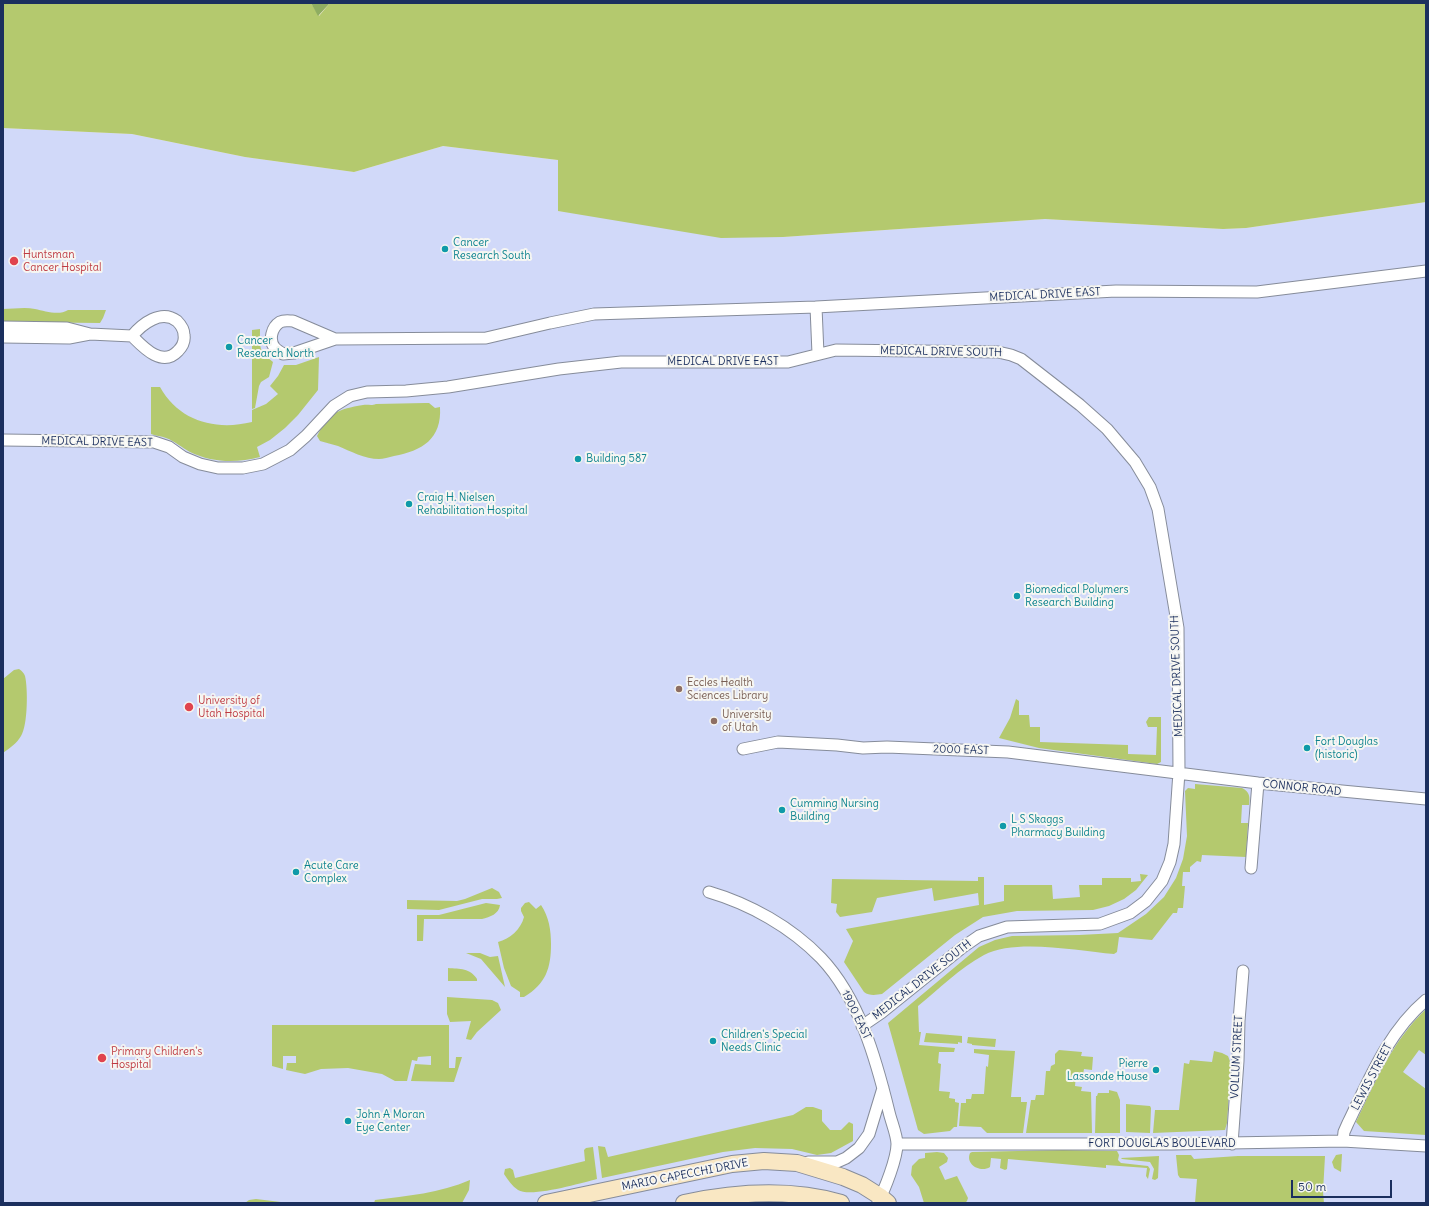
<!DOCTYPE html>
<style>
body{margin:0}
#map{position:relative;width:1429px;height:1206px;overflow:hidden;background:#f1ead6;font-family:Delius,sans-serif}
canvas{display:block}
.frame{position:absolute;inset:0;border:4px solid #1b2f5e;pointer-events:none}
.scale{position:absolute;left:1291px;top:1180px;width:101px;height:18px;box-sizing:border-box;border:2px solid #1b2f5e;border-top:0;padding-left:5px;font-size:12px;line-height:14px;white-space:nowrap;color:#1b2f5e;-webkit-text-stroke:3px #f6f6f2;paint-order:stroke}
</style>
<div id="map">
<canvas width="1429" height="1206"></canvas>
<div class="frame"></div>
<div class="scale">50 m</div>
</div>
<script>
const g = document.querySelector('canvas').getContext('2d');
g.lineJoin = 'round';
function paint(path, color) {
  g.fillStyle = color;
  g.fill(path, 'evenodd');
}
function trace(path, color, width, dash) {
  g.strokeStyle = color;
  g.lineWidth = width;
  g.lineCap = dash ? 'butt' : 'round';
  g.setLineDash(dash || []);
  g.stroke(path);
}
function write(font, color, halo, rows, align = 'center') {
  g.font = font + ' Delius,sans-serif';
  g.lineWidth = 4;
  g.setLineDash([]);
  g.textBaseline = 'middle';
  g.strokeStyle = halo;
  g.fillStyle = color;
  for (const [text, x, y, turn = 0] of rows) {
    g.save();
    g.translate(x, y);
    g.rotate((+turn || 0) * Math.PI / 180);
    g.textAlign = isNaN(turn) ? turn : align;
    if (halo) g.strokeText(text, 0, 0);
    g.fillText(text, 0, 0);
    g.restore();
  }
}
paint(new Path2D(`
 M3,128L132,134L245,157L354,172L443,146L558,160V211L783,237L1045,219L1223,229L1246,228L1426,202V1203H3Z`), '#d1d9f9');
paint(new Path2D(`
 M3,3H311L319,16L330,3H1426V202L1246,228L1223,229L1045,219L783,237L721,238L558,211V160L443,146L354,172L245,157L132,134L3,128Z
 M3,309C13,309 25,307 35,309C45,311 59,316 68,310H106L103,318L100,323L3,322Z
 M260,329C260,348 258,350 273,362L269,377L261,382L259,386L255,408L252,409V330Z
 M319,357L318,390L298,415L285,428L270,440L257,447L260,457C237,463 213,463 190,452C182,448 175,441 166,438C161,436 156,436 151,434V387H160C179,421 215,431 252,422V410L266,404L278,394L270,386L278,376L284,365H296Z
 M425,403H429L435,408L440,407C442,439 422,451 394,456C389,457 383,459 379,459C365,459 350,451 338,446C332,444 326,443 320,441L317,436C329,413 338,409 363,405C368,404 371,406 376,404Z
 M19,669C22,671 24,673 25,676C28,688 28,725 21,736C17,743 10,748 3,753V679L14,670Z
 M1016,699L1019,701V715H1029L1030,727H1040V742L1128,745V754L1156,755L1157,727H1148L1146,722L1149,717H1161V762L1157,764L1039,748L999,738L1010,718Z
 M1195,784L1242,788C1250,792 1250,797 1249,805H1242L1241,823H1248L1246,857L1202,855L1201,862L1197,861L1190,867V872H1183L1182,886H1185L1183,908H1178L1177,913H1173L1152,940L1119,937L1117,952L1114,954C1078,951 1016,938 984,955C960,968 939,989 918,1006L919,1032H921L919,1045L955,1048L954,1052H939L938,1063L941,1064L939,1091L950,1092L949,1098L955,1099V1102L959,1103L957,1127H954L950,1131L924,1134L918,1130L888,1023L979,947L995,940L1012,936L1079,935L1118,933L1146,914L1164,897L1176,878L1183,859L1187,836L1185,791L1188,788L1195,789Z
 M1140,874L1148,875L1136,890L1124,899L1109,906L1093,910L1017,911L983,917L955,935L882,994C876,995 869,996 864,992L844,962L853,941L846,929L979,905L978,893L934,901L932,888L877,898L872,912L840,917L836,912L837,904L831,903L832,879L978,881V877H984V905L1004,901V885H1052L1053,899L1080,897L1079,885H1102V878H1131V882L1141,881Z
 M492,888L499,892L502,898L497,899H482L439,910L407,909V900L457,901L465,899Z
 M529,902L536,909L541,905C549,917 551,930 551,944C551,968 546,984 524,997H520V992L511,986L504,968L498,942C510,939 521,929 524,917L521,911V908L525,903Z
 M486,903L500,905C499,914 490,917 482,919H424L423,941H417V915H439Z
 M466,953H480L490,957L498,956L505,987L481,959Z
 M448,968C460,969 470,968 477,979V981H448Z
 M447,997L492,1000L498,1003L501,1010L477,1032L471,1040L466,1039L471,1021L450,1022L447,1014Z
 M1426,1009V1055L1419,1050L1403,1072L1426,1089V1135L1364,1131L1356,1122C1376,1080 1392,1042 1426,1009Z
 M272,1025H449V1068H455L456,1057H462L454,1082L411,1081L415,1064L431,1065V1056L418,1057L417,1061L412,1060L407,1081H395L382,1074L348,1068L321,1069L305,1074L286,1070L287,1063H296V1056H283V1069L272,1066Z
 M926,1033L962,1036V1043L958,1042V1044L924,1042Z
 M968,1037L996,1039L995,1047L972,1045V1044L967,1043Z
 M974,1049L1015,1051L1011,1097H1021V1102H1027L1023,1133H987L981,1127L959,1126L961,1103H966V1099H971L972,1094H984L986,1066L988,1067L989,1055L974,1053Z
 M1059,1050L1082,1052L1081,1056L1093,1057L1092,1070L1084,1069L1083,1075H1076L1075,1086L1082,1087L1081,1091L1091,1092L1092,1133H1026L1031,1100H1035L1036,1095H1044L1046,1071H1050L1051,1066L1055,1064V1054Z
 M1214,1051L1222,1053L1228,1056L1231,1064L1227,1123L1225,1130L1153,1133L1155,1110H1179L1184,1063L1189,1064L1190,1060L1212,1062Z
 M1109,1090L1117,1092L1120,1100V1133H1095L1096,1096H1097L1098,1093H1109Z
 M1126,1104L1150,1106L1151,1108L1150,1133L1126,1132Z
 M806,1107H813L822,1110V1121L830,1130H841L849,1122L853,1124V1141L831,1153L817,1155L792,1149L755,1148L723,1152L602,1178L598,1146L605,1147L608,1157L793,1115Z
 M593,1147L597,1179C581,1183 531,1198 518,1190C512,1186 508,1180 504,1174L505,1169L510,1168L513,1170L515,1178L585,1161L584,1150L586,1148Z
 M1063,1150L1117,1151L1119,1155L1118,1160L1121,1163L1148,1166L1150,1169L1148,1179L1146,1176L1147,1168L1106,1165V1168L1008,1159L1007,1169L1005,1170L1000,1168L1001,1159L991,1158L990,1167C981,1173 965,1165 970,1153L972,1152Z
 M937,1152L944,1153L948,1158L947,1162L939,1167L945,1180L957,1176L968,1198L967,1201L965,1203H924L919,1187L911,1175L912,1166L919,1159L925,1158V1153Z
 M1342,1154L1341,1172L1334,1168L1332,1162L1336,1155Z
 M1176,1155H1191L1194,1159L1238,1156H1325L1323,1192L1324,1203H1195L1197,1179L1180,1178L1178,1175Z
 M1159,1156L1158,1178L1155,1180L1152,1179L1154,1169L1150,1162L1122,1159L1121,1158Z
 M470,1180L469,1190L462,1203H374L375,1200C407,1196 440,1193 470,1180Z
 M256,1199L289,1203H245L249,1200Z`), '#b4c96e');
paint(new Path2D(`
 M311,3H330L318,16Z`), '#8fad61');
const street = new Path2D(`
 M816,307L818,354
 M3,327L67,328L90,334
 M3,337L69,338L90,334L132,336C143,347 162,368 178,351C182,347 185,341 184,335C184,329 181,325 177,321C161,309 142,324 132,336
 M335,339L294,353L283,354C280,352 277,350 275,348C268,340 272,327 280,322C284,320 289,321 293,321L335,339L486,338L550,323L594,314L816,307L1116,291L1257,292L1426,271
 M3,440L154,442L169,447L183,457L200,464L218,468H243L263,464L290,450L306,436L334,406L350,396L367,392L406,391L448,387L559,369L621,362H788L836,350L998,352L1011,355L1021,359L1080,405L1107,429L1135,462L1150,487L1158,509L1178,628L1179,772L1174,844L1170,862L1162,881L1146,901L1130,913L1100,924L1007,927L979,936L963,947L881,1013L862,1026
 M743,749L778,742L837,745L863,748L887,747L1008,752L1258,783L1426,799
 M1251,868L1258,783
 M709,892C750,904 791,927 821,958C859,998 876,1059 889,1112C891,1121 897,1135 897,1144C897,1158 885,1189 878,1202
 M1343,1141L1344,1132L1348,1123C1369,1080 1388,1032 1426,1000
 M897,1144H1172L1343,1141L1426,1146
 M1232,1144L1238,1061L1239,1021L1243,971
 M808,1162H837L846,1158L859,1148L869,1134L883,1088`);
const secondary = new Path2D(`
 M546,1203L732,1164L764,1161L797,1163L843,1177L862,1185L881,1197L888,1203
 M684,1203C736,1192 790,1188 841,1203`);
trace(street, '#868c9a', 13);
trace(secondary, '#868c9a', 18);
trace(street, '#fff', 11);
trace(secondary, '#f9e7c3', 16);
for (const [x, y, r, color] of [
 [445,249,4,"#0f9aa8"],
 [14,261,5,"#e0444e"],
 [229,347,4,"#0f9aa8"],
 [578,459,4,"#0f9aa8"],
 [409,504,4,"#0f9aa8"],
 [1017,596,4,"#0f9aa8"],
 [679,689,4,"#8d6e63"],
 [189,707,5,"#e0444e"],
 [714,721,4,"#8d6e63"],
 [1307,748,4,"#0f9aa8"],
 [782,810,4,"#0f9aa8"],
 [1003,826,4,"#0f9aa8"],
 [296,872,4,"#0f9aa8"],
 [713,1041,4,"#0f9aa8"],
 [102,1058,5,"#e0444e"],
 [1156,1070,4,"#0f9aa8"],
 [348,1121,4,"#0f9aa8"]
]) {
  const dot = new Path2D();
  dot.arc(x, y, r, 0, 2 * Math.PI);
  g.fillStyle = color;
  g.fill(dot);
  trace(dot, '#f6f6f2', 1.5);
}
write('11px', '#0d838f', '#f6f6f2', [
 ["Cancer",453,243],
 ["Research South",453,256],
 ["Cancer",237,341],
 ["Research North",237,354],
 ["Building 587",586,459],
 ["Craig H. Nielsen",417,498],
 ["Rehabilitation Hospital",417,511],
 ["Biomedical Polymers",1025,590],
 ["Research Building",1025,603],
 ["Fort Douglas",1315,742],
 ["(historic)",1315,755],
 ["Cumming Nursing",790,804],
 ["Building",790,817],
 ["L S Skaggs",1011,820],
 ["Pharmacy Building",1011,833],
 ["Acute Care",304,866],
 ["Complex",304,879],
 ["Children's Special",721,1035],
 ["Needs Clinic",721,1048],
 ["Pierre",1148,1064,"right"],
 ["Lassonde House",1148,1077,"right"],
 ["John A Moran",356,1115],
 ["Eye Center",356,1128]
], 'left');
write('11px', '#be3a42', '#f6f6f2', [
 ["Huntsman",23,255],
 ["Cancer Hospital",23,268],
 ["University of",198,701],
 ["Utah Hospital",198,714],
 ["Primary Children's",111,1052],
 ["Hospital",111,1065]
], 'left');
write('11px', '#1b2f5e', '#f6f6f2', [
 ["MEDICAL DRIVE EAST",1045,295,-3],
 ["MEDICAL DRIVE SOUTH",941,352,1],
 ["MEDICAL DRIVE EAST",723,362],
 ["MEDICAL DRIVE EAST",97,442,1],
 ["MEDICAL DRIVE SOUTH",1177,676,-92],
 ["2000 EAST",961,750,2],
 ["CONNOR ROAD",1302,788,6],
 ["MEDICAL DRIVE SOUTH",922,980,-38],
 ["1900 EAST",856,1015,64],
 ["VOLLUM STREET",1237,1057,-87],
 ["LEWIS STREET",1372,1077,-62],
 ["FORT DOUGLAS BOULEVARD",1162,1144],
 ["MARIO CAPECCHI DRIVE",685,1175,-11]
]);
write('11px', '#785e54', '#f6f6f2', [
 ["Eccles Health",687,683],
 ["Sciences Library",687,696],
 ["University",722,715],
 ["of Utah",722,728]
], 'left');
</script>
